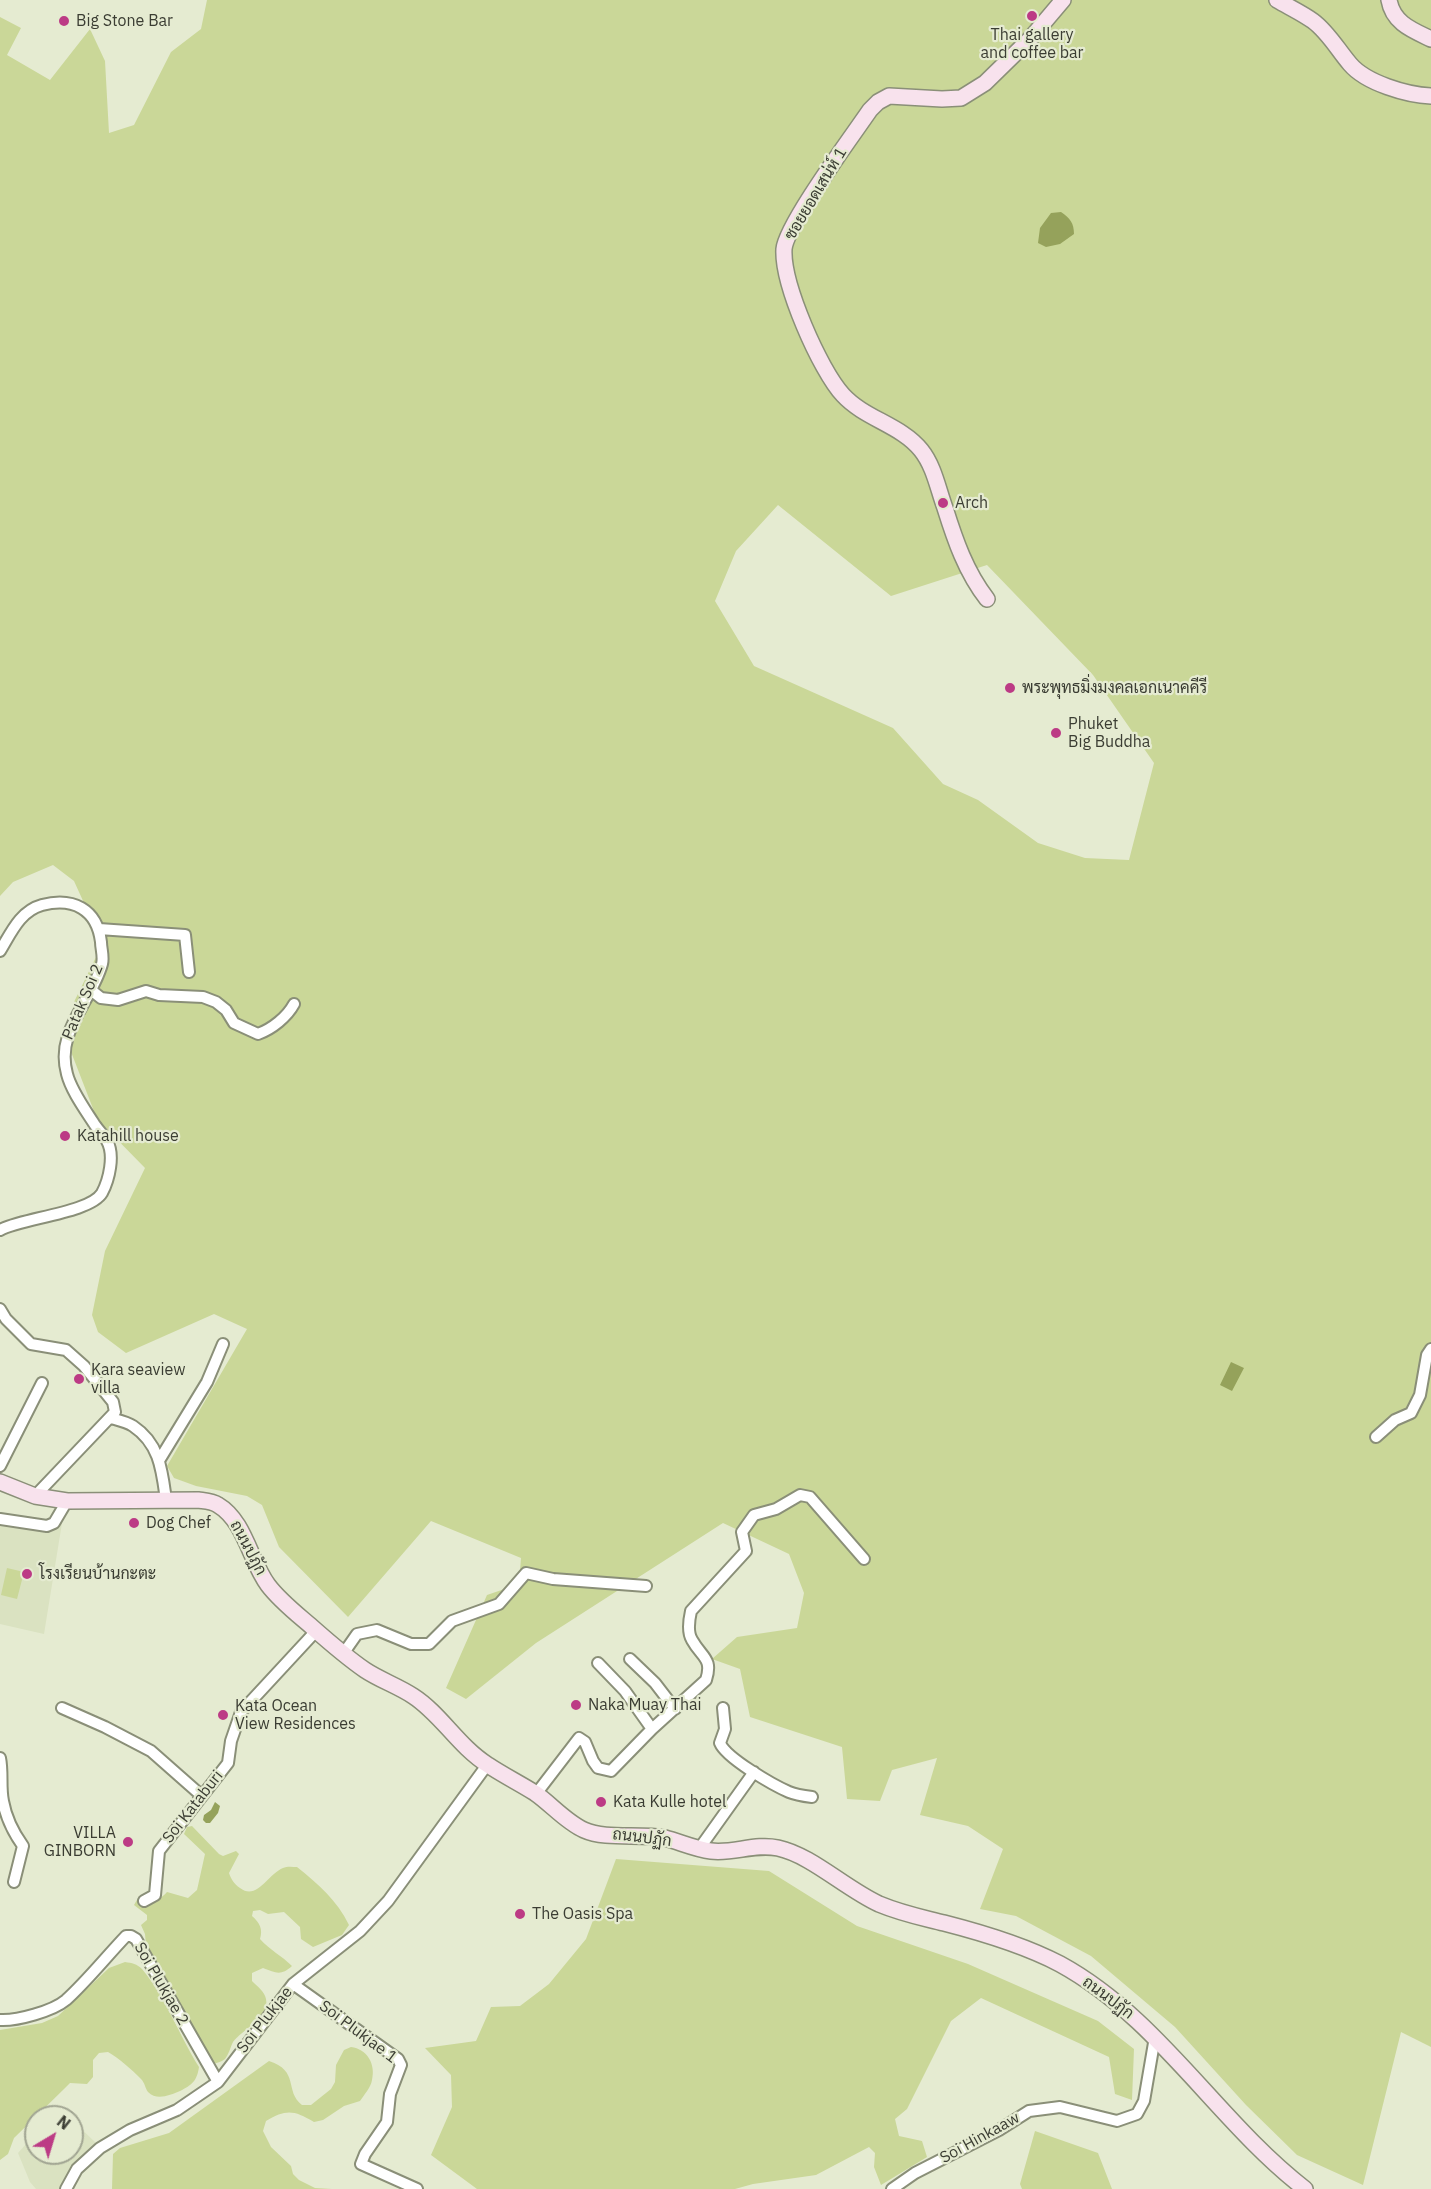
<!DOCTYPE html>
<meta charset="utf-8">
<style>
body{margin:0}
#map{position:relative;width:1431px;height:2189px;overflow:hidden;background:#e5ebd1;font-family:"IBM Plex Sans",sans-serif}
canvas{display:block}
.north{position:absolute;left:24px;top:2105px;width:60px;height:60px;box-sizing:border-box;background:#e5ebd1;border:2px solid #a1a592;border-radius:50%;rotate:38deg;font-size:16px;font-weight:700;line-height:24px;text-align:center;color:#3b3d33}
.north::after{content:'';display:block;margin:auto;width:21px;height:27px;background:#bc3b85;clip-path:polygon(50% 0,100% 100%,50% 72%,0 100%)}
</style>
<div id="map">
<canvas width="1431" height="2189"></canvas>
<div class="north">N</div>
</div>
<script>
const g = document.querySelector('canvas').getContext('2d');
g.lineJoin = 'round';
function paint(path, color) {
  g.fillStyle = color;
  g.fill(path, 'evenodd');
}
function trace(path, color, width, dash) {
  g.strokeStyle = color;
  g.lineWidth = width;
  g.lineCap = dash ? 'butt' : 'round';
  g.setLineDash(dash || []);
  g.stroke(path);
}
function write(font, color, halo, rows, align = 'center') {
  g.font = font + ' "IBM Plex Sans",Sarabun,sans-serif';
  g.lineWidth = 4.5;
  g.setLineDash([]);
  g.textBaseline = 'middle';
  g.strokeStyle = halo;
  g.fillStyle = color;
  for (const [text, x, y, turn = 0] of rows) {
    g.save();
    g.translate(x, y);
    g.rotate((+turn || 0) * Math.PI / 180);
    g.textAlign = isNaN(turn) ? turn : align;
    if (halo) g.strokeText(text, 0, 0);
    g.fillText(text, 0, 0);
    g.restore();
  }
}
paint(new Path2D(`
 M0,1514L62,1523L44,1634L0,1624Z
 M72,2120L96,2143L71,2168L59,2189H36L30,2182L18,2153L36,2133V2153H72Z`), '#dae2c1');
paint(new Path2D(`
 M207,0H1431V2047L1401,2032L1363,2185L1297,2155L1246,2105L1175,2027L1091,1956L1016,1916L980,1909L1003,1849L968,1826L920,1815L937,1758L892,1770L880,1801L847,1799L842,1747L750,1717L740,1669L712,1659L737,1637L797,1628L804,1593L789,1554L723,1523L536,1643L466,1699L446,1688L487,1595L519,1584L521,1558L431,1521L348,1617L279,1547L262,1505L247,1496L196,1486L174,1478L167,1466L247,1329L214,1314L126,1353L98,1332L92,1315L105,1251L145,1168L97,1119L68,1044L74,1002L97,955L89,914L74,881L53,865L13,882L0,896V17L21,28L7,55L50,80L90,29L105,61L109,133L134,125L171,52L201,29ZM778,505L891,596L987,565L1093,675L1154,763L1129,860L1085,858L1038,843L978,800L943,784L893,728L754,666L715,601L736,551Z
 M7,1568L24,1572L17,1599L1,1595Z
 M192,1826L219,1854L223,1856L236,1851L239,1854L229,1873C231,1879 234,1884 240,1888C257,1901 268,1874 283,1868C287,1866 293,1867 297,1867C318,1884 337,1900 349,1925L342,1935L313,1947L301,1939L300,1927L284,1912L268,1914L260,1910L253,1911L252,1916C260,1923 263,1929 260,1939C270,1950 282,1956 292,1966C281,1976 276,1973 263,1968L252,1973V1981C257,1986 265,1992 266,1999C270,2017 242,2030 233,2042C230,2048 229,2054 225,2059C221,2062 217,2063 212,2064L200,2045L196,2031L147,1956L145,1934L141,1925L147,1920V1915L134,1905L138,1898C150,1904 158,1902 167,1892L188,1898L197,1890L205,1854L184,1834L187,1827Z
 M616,1859L769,1871L857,1926L968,1964L1098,2021L1134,2049L1132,2100L1115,2094L1109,2057L981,1998L951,2021L907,2109L895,2119L899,2136L922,2141L927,2157L881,2185L874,2167L875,2153L869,2147L816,2175L753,2184L735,2189H477L431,2155L452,2107L451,2075L425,2048L476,2041L491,2007L520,2006L549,1984L586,1939Z
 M125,1962C132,1963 137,1964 142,1969C166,1998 179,2035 199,2067C197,2081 192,2085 180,2091C170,2095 157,2101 148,2092C145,2088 145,2083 141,2079C131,2069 120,2059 108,2052L99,2053L93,2060V2077L87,2084L70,2083L64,2089L14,2138L8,2154L0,2160V2030L42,2023L58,2016L109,1968Z
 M351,2047C367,2049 376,2064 372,2080C371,2087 364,2095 360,2101L344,2106L323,2120L314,2122C294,2110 286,2109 266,2121L263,2131L271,2147L291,2166L293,2174L299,2180L315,2188L332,2189H112L113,2154L120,2148L169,2133L269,2061C300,2071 284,2091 302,2105H311L331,2089L335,2082L336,2065L344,2050Z
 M1035,2131L1098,2153L1112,2189H1022L1020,2184Z`), '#cad798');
paint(new Path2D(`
 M1061,212C1070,218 1074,223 1074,234L1060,244L1046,247L1038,243L1040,228L1051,213Z
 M1231,1362L1244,1368L1232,1391L1220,1385Z
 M215,1802L220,1806L218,1813L210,1823H206L203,1820L204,1815L211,1810Z`), '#95a25b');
const street = new Path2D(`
 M99,929L185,935L189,972
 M0,951C11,933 20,911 42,905C73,897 97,909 101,942C101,949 104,957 102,964C91,1003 55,1031 67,1074C71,1090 84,1108 93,1122C97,1129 103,1134 107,1141C115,1155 109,1180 102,1193C90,1213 22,1218 0,1230
 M91,990L101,998L118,1000L146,991L159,995L203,997L216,1002L226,1010L234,1023L258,1034C272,1029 287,1017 294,1004
 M0,1309L6,1319L31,1344L66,1350L84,1366L113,1402L115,1412L35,1496
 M111,1418C118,1420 127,1422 133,1426C160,1444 162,1471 166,1500
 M1376,1437L1395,1420L1411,1413L1420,1395L1427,1355L1431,1349
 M160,1459L207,1382L223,1344
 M0,1466L42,1383
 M0,1519L47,1526L54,1523L67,1501
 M343,1654L357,1634L377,1630L411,1644H429L452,1621L499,1604L526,1573L553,1579L646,1586
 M630,1659L655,1683L675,1709
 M598,1663L625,1691L652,1729
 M62,1708L105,1727L151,1751L202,1796
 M723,1708L725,1729L720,1743C726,1758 773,1785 789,1792C796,1795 804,1796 812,1797
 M0,1758C3,1772 0,1787 3,1801C6,1818 13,1832 23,1846L14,1882
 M536,1794L579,1738L585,1742L593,1761L598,1768L611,1771L652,1729L706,1680C713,1658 702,1658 692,1640C687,1632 689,1620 691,1611L746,1551L742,1532L754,1515L776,1509L800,1495L810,1497L864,1559
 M699,1849L754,1772
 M144,1901L155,1895L159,1851L228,1763L231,1741L241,1712L316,1631
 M293,1984L398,2059L401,2065L390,2094L387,2122L365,2154L361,2164L417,2189
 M0,2020C17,2021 53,2011 66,2000C87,1981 106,1957 126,1936H131L136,1939L218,2082
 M66,2189L77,2169L100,2148L130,2130L177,2110L218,2082L293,1984L360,1931L388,1901L487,1765
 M892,2189L915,2173L999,2130L1029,2111L1060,2107L1117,2121L1137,2114L1144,2101L1155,2037`);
const secondary = new Path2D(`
 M1277,0C1289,7 1302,13 1313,21C1328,32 1338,50 1350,64C1366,83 1407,95 1431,96
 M1389,0C1393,23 1412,30 1431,39
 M987,599C966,572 955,540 945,508C938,489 934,466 921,450C901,425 865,419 843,395C820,370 782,284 784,249C786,225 853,135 870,110L878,102L889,96L942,99L961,98L985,83L1030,39L1063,0
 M0,1482L35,1496L67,1501L198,1500C205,1501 212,1501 218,1505C245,1521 250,1561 268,1585C280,1601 297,1614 312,1627C329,1642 346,1657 365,1670C380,1680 398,1686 413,1696C441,1714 458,1746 488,1765C503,1775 519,1783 535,1793C551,1804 566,1822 584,1830C606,1840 640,1833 665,1838C680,1842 695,1849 711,1851C733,1854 755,1843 778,1848C811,1855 846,1889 879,1904C903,1914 920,1917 944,1923C983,1933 1024,1945 1060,1964C1159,2018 1217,2121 1305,2189`);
trace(street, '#8a8f78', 14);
trace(secondary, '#8a8f78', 18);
trace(street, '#fff', 10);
trace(secondary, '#f8e2ed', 15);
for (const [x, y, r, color] of [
 [1032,16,6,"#bc3b85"],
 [64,21,6,"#bc3b85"],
 [943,503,6,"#bc3b85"],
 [1010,688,6,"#bc3b85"],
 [1056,733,6,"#bc3b85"],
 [65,1136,6,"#bc3b85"],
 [79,1379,6,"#bc3b85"],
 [134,1523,6,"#bc3b85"],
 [27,1574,6,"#bc3b85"],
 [576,1705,6,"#bc3b85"],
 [223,1715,6,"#bc3b85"],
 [601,1802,6,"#bc3b85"],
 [128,1842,6,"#bc3b85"],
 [520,1914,6,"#bc3b85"]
]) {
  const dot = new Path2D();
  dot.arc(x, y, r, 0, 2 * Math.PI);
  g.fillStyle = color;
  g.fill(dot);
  trace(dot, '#e5ebd1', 2);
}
write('16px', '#3b3d33', '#e5ebd1', [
 ["Big Stone Bar",76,21],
 ["Thai gallery",1032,35,"center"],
 ["and coffee bar",1032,53,"center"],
 ["Arch",955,503],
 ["พระพุทธมิ่งมงคลเอกเนาคคีรี",1022,688],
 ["Phuket",1068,724],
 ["Big Buddha",1068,742],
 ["Katahill house",77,1136],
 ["Kara seaview",91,1370],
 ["villa",91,1388],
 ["Dog Chef",146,1523],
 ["โรงเรียนบ้านกะตะ",39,1574],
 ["Naka Muay Thai",588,1705],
 ["Kata Ocean",235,1706],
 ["View Residences",235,1724],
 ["Kata Kulle hotel",613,1802],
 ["VILLA",116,1833,"right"],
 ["GINBORN",116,1851,"right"],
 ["The Oasis Spa",532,1914]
], 'left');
write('16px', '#3b3d33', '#e5ebd1', [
 ["ซอยยอดเสน่ห์ 1",816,194,-59],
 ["Patak Soi 2",83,1002,-67],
 ["ถนนปฏัก",248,1548,62],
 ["Soi Kataburi",193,1807,-52],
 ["ถนนปฏัก",642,1838,7],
 ["Soi Plukjae 2",161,1984,60],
 ["ถนนปฏัก",1108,1998,37],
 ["Soi Plukjae",265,2020,-52],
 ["Soi Plukjae 1",358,2032,37],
 ["Soi Hinkaaw",980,2138,-29]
]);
</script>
